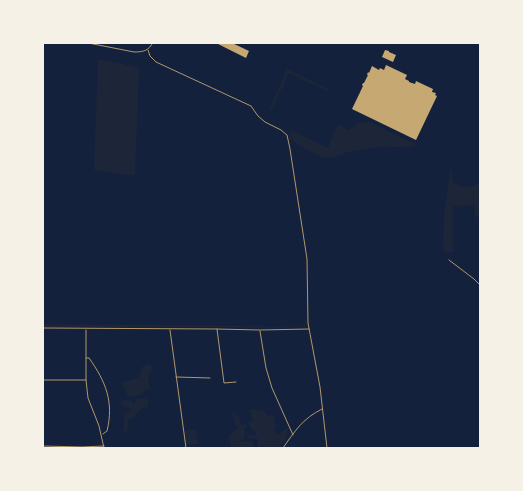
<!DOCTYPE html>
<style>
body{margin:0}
#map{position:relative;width:523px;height:491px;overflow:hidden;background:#14213d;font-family:Mulish,sans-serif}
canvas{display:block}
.frame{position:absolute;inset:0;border:44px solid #f6f1e7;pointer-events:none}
</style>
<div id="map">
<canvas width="523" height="491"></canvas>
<div class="frame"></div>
</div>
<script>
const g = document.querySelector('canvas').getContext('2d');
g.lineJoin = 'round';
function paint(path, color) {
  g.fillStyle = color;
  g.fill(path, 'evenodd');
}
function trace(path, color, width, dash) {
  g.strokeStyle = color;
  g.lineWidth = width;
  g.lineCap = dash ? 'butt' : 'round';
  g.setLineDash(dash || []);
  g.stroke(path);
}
paint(new Path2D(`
 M98,59L137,67L139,69L135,176L94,170Z
 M287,69L328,89L327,91L289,73L271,111L269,110Z
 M369,122L417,145C403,150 393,145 379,147C370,148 361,150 352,151C342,154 333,159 323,157C310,153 300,145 289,138L291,130L328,148L338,124L349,130L358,123Z
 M451,167L454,187L455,183C463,189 472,187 480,183V217H476L474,205L458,206L453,205V252H448L443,251L444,215Z
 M306,305L307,324L303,327L270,328L222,327H43V324L262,326L265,327L304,326L306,322Z
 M147,364L151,365L152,369L148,376L150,391L147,388C143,395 136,397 128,396L122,384L125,381L138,378L142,372V367Z
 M144,398L148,400V407C143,407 137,411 136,416L128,420L129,425L126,433L124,434V415L131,409L122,405L121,401L127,400L129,402L130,400H132L133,404H135L136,399Z
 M253,409L264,411L266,414L269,416L272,414L275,416L274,422L276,426L273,429L276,433L281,434C282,431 283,429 287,429L288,430L286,435V439L280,446V448H268L263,446L259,447L257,445L258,439C253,438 250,441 247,435L248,434L255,435L256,432L252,430L249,425V422H253L250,410Z
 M234,412L240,419L242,426L245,423L247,426L246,428L243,429L246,433L244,436V440L242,441C247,442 249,439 253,443V447L246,448H231L229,436L233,431L238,429L234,422L233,414Z
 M196,429L198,444L186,445L185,430Z`), '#1d2539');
paint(new Path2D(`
 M214,42H230L249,51L246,58Z
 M385,50L389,51V52L396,55L393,62L382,57Z
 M386,65L407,75L405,79L409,81V82L415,84L416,81L433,89L432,92L436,93L435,95L437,96L416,140L352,109L363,86L362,85L363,83H364L368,75H367L368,72L369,73L372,66L379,70L380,68L384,70Z`), '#c6a872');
trace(new Path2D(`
 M83,42L134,52C143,52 149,51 153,42
 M148,50L150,56L156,62L251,106L258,116L265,122L281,130L287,135L290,149L307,259L308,323L320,387L327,448
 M449,260L474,279L480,285
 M42,328L216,329L260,330L309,329
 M217,329L224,383L236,382
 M86,330V380L88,398L99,426L104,448
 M170,330L186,448
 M260,331L266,368L272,388L293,435
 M86,358H89C106,382 114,402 107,431L103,434
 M176,377L210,378
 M42,380H86
 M42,446L82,447L104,446
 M283,448C295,431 302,419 322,409`), '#b1986c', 1);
</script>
